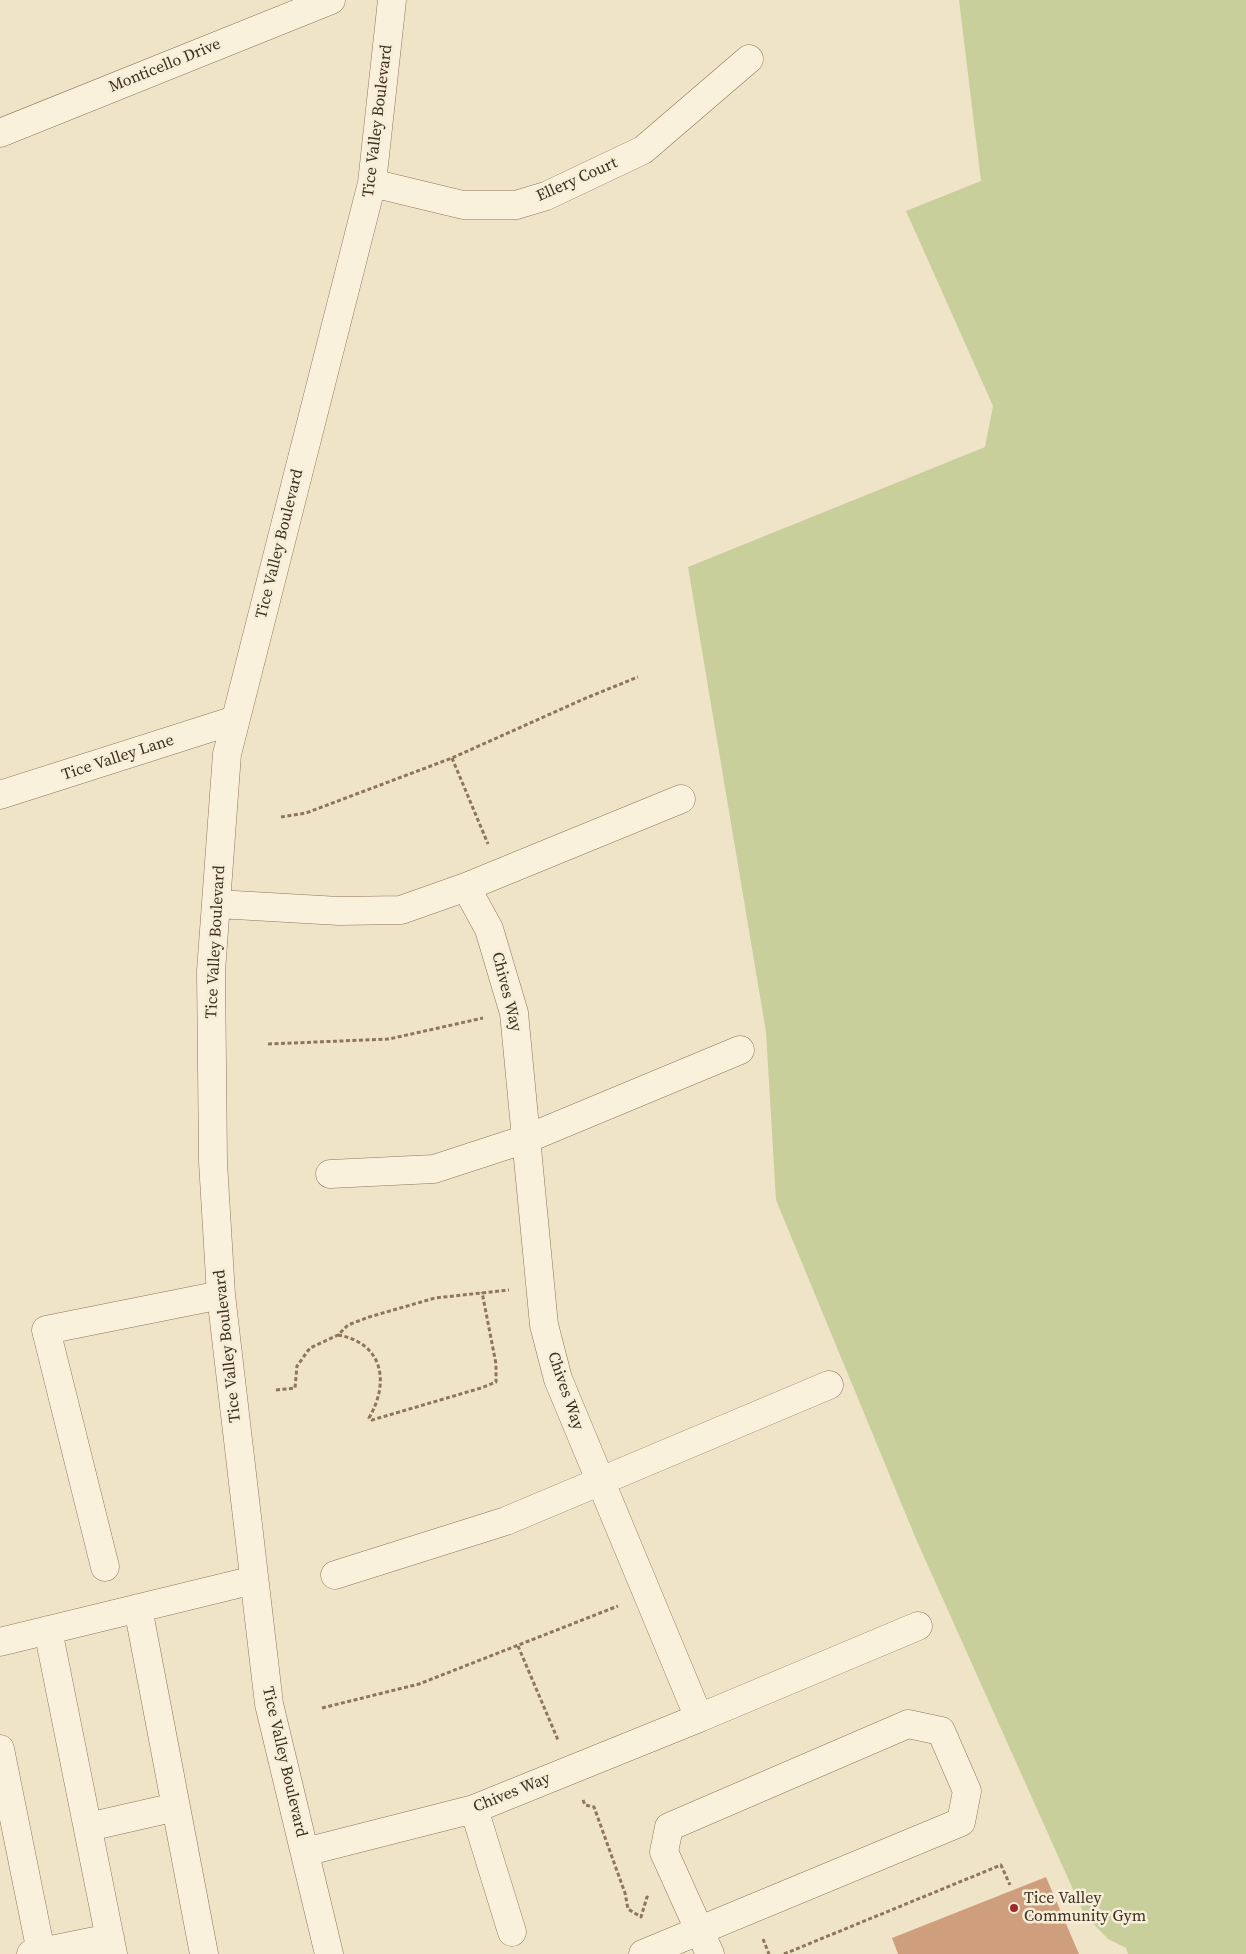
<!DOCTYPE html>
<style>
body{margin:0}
canvas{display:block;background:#f0e4c8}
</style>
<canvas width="1246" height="1954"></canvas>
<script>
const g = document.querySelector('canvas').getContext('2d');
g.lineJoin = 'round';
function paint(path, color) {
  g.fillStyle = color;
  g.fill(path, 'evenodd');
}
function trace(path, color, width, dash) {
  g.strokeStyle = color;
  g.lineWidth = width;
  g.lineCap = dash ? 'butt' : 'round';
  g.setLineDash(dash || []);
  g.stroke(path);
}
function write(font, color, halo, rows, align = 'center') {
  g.font = font + ' "Source Serif 4",serif';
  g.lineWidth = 5;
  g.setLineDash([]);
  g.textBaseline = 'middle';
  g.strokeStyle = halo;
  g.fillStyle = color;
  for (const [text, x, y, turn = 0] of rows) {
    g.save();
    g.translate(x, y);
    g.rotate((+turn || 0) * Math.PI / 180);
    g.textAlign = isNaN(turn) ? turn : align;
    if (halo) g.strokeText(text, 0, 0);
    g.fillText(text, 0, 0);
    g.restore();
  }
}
paint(new Path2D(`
 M959,0H1246V1954H1128L1126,1948L1108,1939L1084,1914L916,1539L776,1200L766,1032L688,567L985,447L993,406L906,211L981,181Z`), '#c8cf9b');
paint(new Path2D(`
 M1046,1877L1079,1954H898L892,1938Z`), '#cf9f7d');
const minor = new Path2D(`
 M0,133L331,0
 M372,183L463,205H516L546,196L643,150L749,59
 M0,795L235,720
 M466,887L681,799
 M217,904L339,911L401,910L466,887L489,929L514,1013L544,1325L558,1379L699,1718L474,1809L305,1852
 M330,1174L434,1169L526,1139L740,1050
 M105,1567L46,1330L221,1295
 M335,1575L506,1521L829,1385
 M138,1608L204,1954
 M48,1630L113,1954
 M0,1642L254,1580
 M699,1718L918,1626
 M0,1749L41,1952
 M474,1809L512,1932
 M88,1827L176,1807
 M31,1954L110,1938
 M329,1954L269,1704L221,1295L213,1162L211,971L227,754L372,183L392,0
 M643,1954L961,1822L967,1791L941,1731L908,1724L669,1827L664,1852L710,1954`);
trace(minor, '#8d765c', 29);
trace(new Path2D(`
 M452,758L488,844
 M281,817L306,813L452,758L586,698L638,677
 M268,1044L389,1039L483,1018
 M338,1335C383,1343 390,1382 369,1418L372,1420L481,1388L496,1382V1364L482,1292
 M276,1390L295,1388L297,1366L310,1348L338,1335L348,1325L369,1317L435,1298L509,1290
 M518,1646L558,1740
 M322,1708L419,1684L618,1606
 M583,1800L585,1805L594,1807L625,1893L628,1909L641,1917L647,1897L649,1898
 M763,1939L769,1954
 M784,1954L1001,1865L1010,1885`), '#8d765c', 3, [4, 2.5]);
trace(minor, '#faf1dc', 28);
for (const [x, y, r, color] of [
 [1014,1908,5,"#9d2a2a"]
]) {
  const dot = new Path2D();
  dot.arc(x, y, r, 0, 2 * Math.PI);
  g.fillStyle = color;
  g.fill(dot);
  trace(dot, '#f7eed8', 2);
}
write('16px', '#3d2e20', '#f7eed8', [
 ["Monticello Drive",165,66,-22],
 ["Tice Valley Boulevard",378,121,-83],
 ["Ellery Court",577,180,-24],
 ["Tice Valley Boulevard",280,544,-76],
 ["Tice Valley Lane",118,758,-18],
 ["Tice Valley Boulevard",216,942,-87],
 ["Chives Way",506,992,76],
 ["Tice Valley Boulevard",228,1346,-96],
 ["Chives Way",565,1391,71],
 ["Tice Valley Boulevard",284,1762,77],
 ["Chives Way",512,1793,-22]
]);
write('16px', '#3d2e20', '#f7eed8', [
 ["Tice Valley",1024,1899],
 ["Community Gym",1024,1917]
], 'left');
</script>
